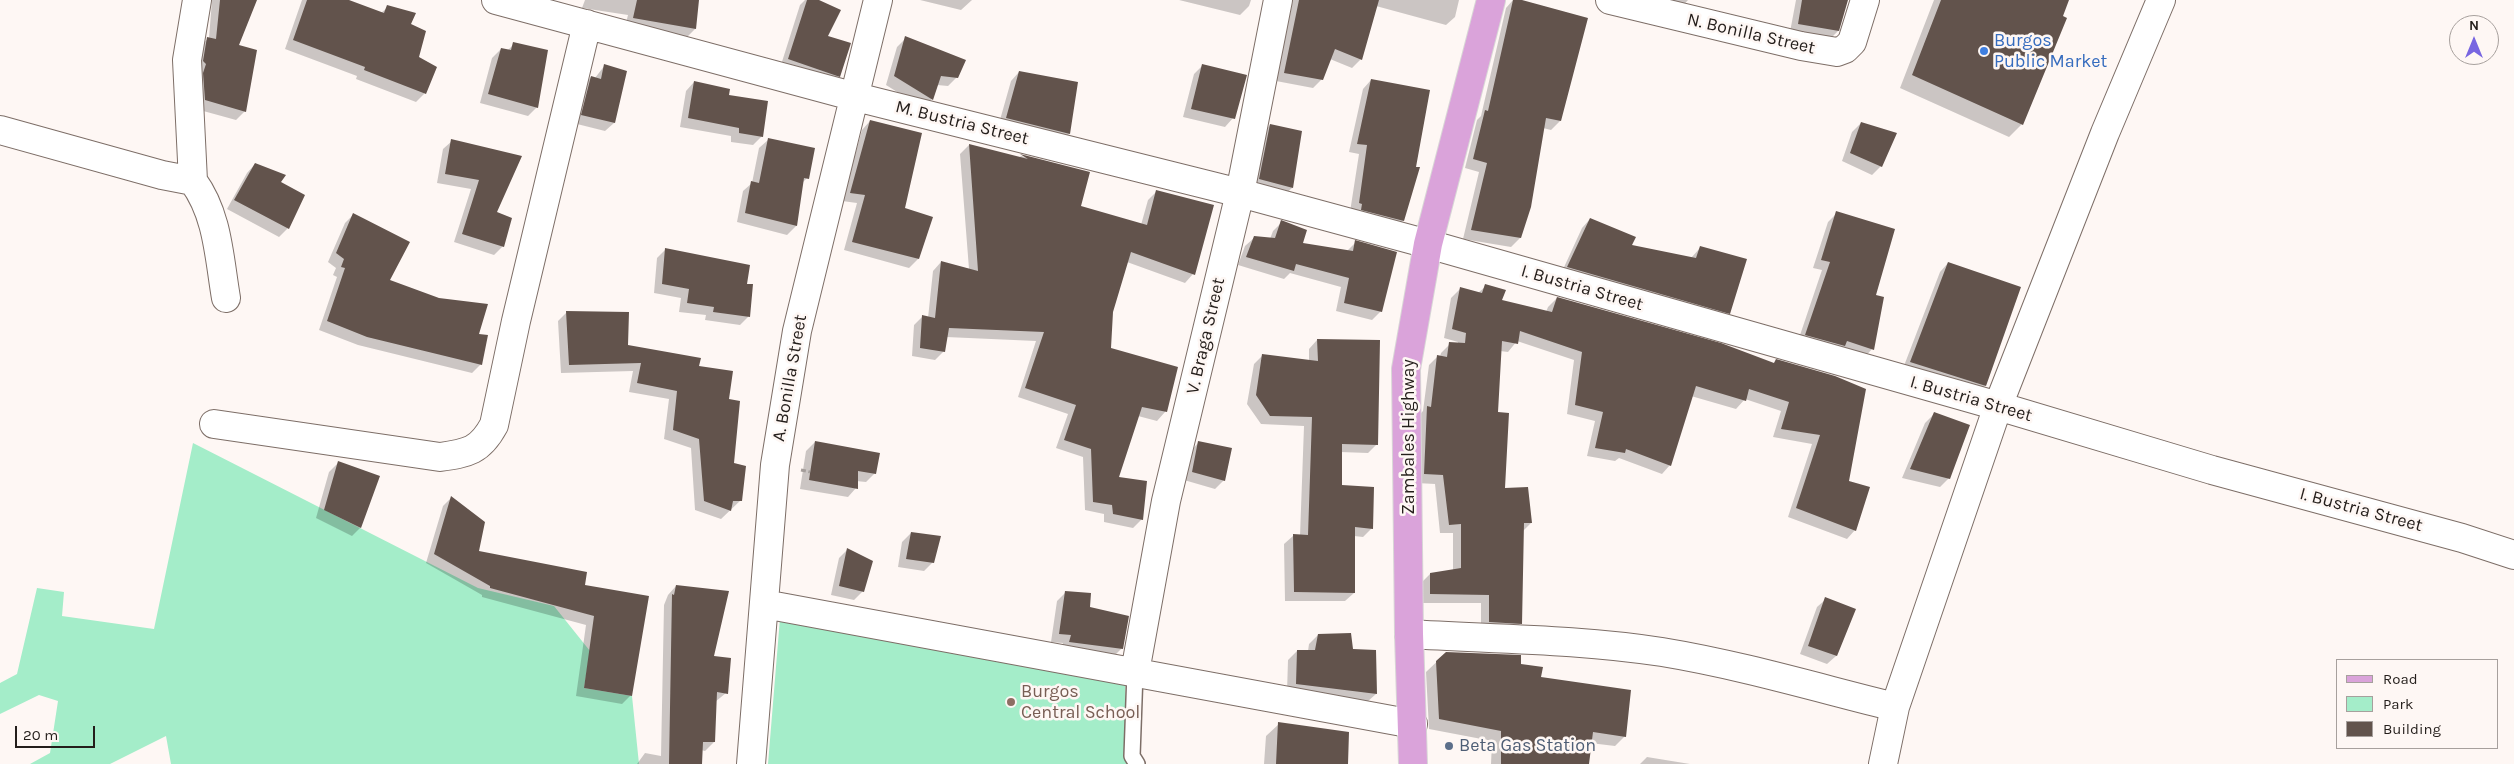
<!DOCTYPE html>
<style>
body{margin:0}
#map{position:relative;width:2514px;height:764px;overflow:hidden;background:#fef7f4;font-family:Karla,sans-serif}
canvas{display:block}
.legend{position:absolute;left:2336px;top:659px;width:162px;height:90px;box-sizing:border-box;background:#fef7f4;border:1px solid #a7a09d;margin:0;padding:6px 9px;list-style:none;font-size:15px;color:#241e1b}
.legend li{display:flex;align-items:center;gap:10px;height:25px}
.legend b{width:25px;border:1px solid #a7a09d}
.north{position:absolute;left:2449px;top:15px;width:50px;height:50px;box-sizing:border-box;background:#fef7f4;border:1px solid #a7a09d;border-radius:50%;rotate:0deg;font-size:14px;font-weight:700;line-height:20px;text-align:center;color:#241e1b}
.north::after{content:'';display:block;margin:auto;width:18px;height:22px;background:#7866e1;clip-path:polygon(50% 0,100% 100%,50% 72%,0 100%)}
.scale{position:absolute;left:15px;top:726px;width:80px;height:22px;box-sizing:border-box;border:2px solid #241e1b;border-top:0;padding-left:6px;font-size:15px;line-height:18px;white-space:nowrap;color:#241e1b;-webkit-text-stroke:4px #fef7f4;paint-order:stroke}
</style>
<div id="map">
<canvas width="2514" height="764"></canvas>
<ul class="legend">
<li><b style="height:6px;background:#daa3da"></b>Road</li>
<li><b style="height:14px;background:#a4edc9"></b>Park</li>
<li><b style="height:14px;background:#62534c"></b>Building</li>
</ul>
<div class="north">N</div>
<div class="scale">20 m</div>
</div>
<script>
const g = document.querySelector('canvas').getContext('2d');
g.lineJoin = 'round';
function paint(path, color) {
  g.fillStyle = color;
  g.fill(path, 'evenodd');
}
function trace(path, color, width, dash) {
  g.strokeStyle = color;
  g.lineWidth = width;
  g.lineCap = dash ? 'butt' : 'round';
  g.setLineDash(dash || []);
  g.stroke(path);
}
function write(font, color, halo, rows, align = 'center') {
  g.font = font + ' Karla,sans-serif';
  g.lineWidth = 5;
  g.setLineDash([]);
  g.textBaseline = 'middle';
  g.strokeStyle = halo;
  g.fillStyle = color;
  for (const [text, x, y, turn = 0] of rows) {
    g.save();
    g.translate(x, y);
    g.rotate((+turn || 0) * Math.PI / 180);
    g.textAlign = isNaN(turn) ? turn : align;
    if (halo) g.strokeText(text, 0, 0);
    g.fillText(text, 0, 0);
    g.restore();
  }
}
paint(new Path2D(`
 M193,443L478,588L554,606L590,651L584,688L632,696L639,764H171L166,736L110,764H30L50,753L58,701L39,695L0,714V683L17,674L37,588L64,592L62,616L154,629Z
 M780,618L1125,680L1128,764H768Z`), '#a4edc9');
paint(new Path2D(`
 M212,0H256L238,46L245,111L236,120L196,109L198,47L209,38Z
 M302,0H346L381,13L388,7L409,25L418,58L435,67L424,94L416,102L356,79L357,76L285,49Z
 M585,0H698L695,29L686,38L625,27L628,15L582,8Z
 M805,0H816L839,76L831,85L780,68L800,5Z
 M920,0H972L961,10Z
 M1179,0H1251L1249,6L1240,15Z
 M1293,0H1459L1455,17L1446,25L1376,6L1361,59L1352,68L1330,59L1322,79L1313,88L1276,81Z
 M1513,0H1517L1560,121L1551,130L1543,128L1529,207L1520,238L1511,247L1463,239L1479,172L1465,168L1477,120L1481,116L1506,8Z
 M1647,0H1688L1681,8Z
 M1796,0H1846L1838,31L1829,40L1790,32Z
 M1934,0H2068L2022,124L2009,137L1900,88Z
 M906,38L957,77L948,86L937,85L932,99L923,108L886,85L897,47Z
 M514,44L537,107L528,116L480,103L492,58L501,49L507,51Z
 M605,65L614,123L605,131L573,123L582,86L591,77L595,78Z
 M1203,65L1233,118L1225,127L1183,117L1194,74Z
 M1019,72L1076,83L1069,134L1060,143L998,127L1011,81Z
 M1371,80L1403,221L1394,229L1350,212L1359,154L1349,152L1363,89Z
 M694,82L727,96L762,136L753,145L731,142V136L680,127L686,91Z
 M870,121L918,259L909,268L844,250L857,203L842,201L862,130Z
 M1861,123L1881,166L1872,175L1842,161L1852,132Z
 M1270,125L1292,188L1283,196L1251,188L1261,134Z
 M768,140L807,178L802,183L796,226L787,235L737,222L743,191L752,183L759,148Z
 M452,141L521,157L495,213L503,246L494,255L454,242L471,189L437,183L443,149Z
 M969,145L1019,158L1021,156L1088,173L1079,207L1141,225L1148,200L1157,191L1193,274L1185,283L1127,262L1111,311L1110,349L1177,368L1165,412L1157,421L1138,416L1117,478L1142,519L1133,528L1104,522V514L1085,510L1083,457L1056,448L1068,414L1018,397L1036,341L946,337L944,351L935,360L912,356L914,325L923,316L928,318L933,271L941,262L969,269L960,154Z
 M255,164L279,182L288,228L279,237L227,209L247,173Z
 M1837,213L1875,296L1872,349L1864,358L1797,344L1822,270L1813,268L1828,222Z
 M353,215L389,281L478,335L481,364L472,373L358,345L319,330L337,277L333,275L336,268L328,262L345,223Z
 M1590,219L1630,246L1691,258L1700,248L1729,313L1720,322L1560,276L1582,228Z
 M1282,222L1301,244L1347,251L1356,242L1381,311L1372,320L1336,311L1341,287L1290,273L1284,279L1238,265L1245,246L1254,238L1270,239L1273,231Z
 M665,250L746,286L748,317L740,325L705,320L706,315L679,312L681,298L654,293L657,258Z
 M1948,263L1985,386L1976,394L1902,371L1940,272Z
 M1486,286L1500,301L1546,312L1548,307L1557,298L1773,364L1776,361L1835,377L1855,530L1847,539L1788,517L1812,444L1773,437L1781,411L1745,399L1736,409L1691,396L1670,465L1662,474L1619,458L1615,461L1587,456L1595,421L1567,414L1574,360L1517,341L1508,352L1500,351L1497,414L1503,489L1531,523L1523,531L1521,623L1512,632L1481,631V603H1422L1421,583L1430,574L1453,571V533H1440L1435,484L1416,483L1418,416L1423,411L1429,365L1438,356L1440,357L1441,353L1450,344H1458V342L1444,338L1451,298L1460,289L1478,293Z
 M567,312L627,346L698,367L728,400L733,464L741,500L721,519L695,510L691,448L664,439L669,399L629,392L633,371L561,373L558,321Z
 M1317,340L1377,444L1368,453L1340,452V486L1372,528L1363,537L1354,536V593L1345,601H1285L1284,544L1293,536H1300L1304,426L1261,424L1247,404L1254,364L1263,355L1309,361V349Z
 M1934,414L1949,478L1940,487L1902,478L1925,423Z
 M815,442L875,473L866,482L856,481V488L848,497L800,489L806,451Z
 M1198,443L1224,480L1215,489L1184,480L1190,452Z
 M338,463L360,528L352,536L316,518L329,472Z
 M451,498L477,552L584,586L631,695L622,704L576,696L586,625L482,597V595L426,563L443,506Z
 M911,533L933,562L924,571L898,567L902,542Z
 M848,549L863,591L854,600L831,595L839,558Z
 M676,586L713,657L726,693L715,702L714,742L705,751L701,750V764H637L645,753L661,756L664,605L668,595Z
 M1066,592L1088,608L1122,648L1113,657L1061,650L1063,643L1051,642L1057,601Z
 M1826,599L1855,610L1836,656L1827,664L1800,654L1817,607Z
 M1318,635L1352,650L1376,694L1367,702L1287,692L1288,660L1297,651H1308L1309,644Z
 M1446,653L1539,678L1625,736L1615,746L1590,743L1588,764H1491L1492,741L1429,729L1426,672Z
 M1279,724L1347,764H1264L1266,736Z
 M1647,757L1690,764H1640Z`), '#0003');
paint(new Path2D(`
 M220,0H257L239,45L257,50L246,112L205,100L203,73L206,64L203,61L207,37L216,39Z
 M307,0H349L384,13L387,5L416,13L411,24L426,31L419,57L437,67L426,94L364,70L365,67L293,40Z
 M637,0H699L696,29L633,18Z
 M807,0H819L841,10L828,36L851,43L840,77L788,59Z
 M1299,0H1379L1362,60L1335,49L1323,80L1284,73Z
 M1513,0H1522L1588,18L1561,121L1546,118L1531,207L1521,238L1471,230L1487,163L1473,159L1485,110L1488,111Z
 M1802,0H1848L1839,31L1798,24Z
 M1941,0H2069L2063,16L2067,18L2023,125L1912,75Z
 M905,36L966,60L958,78L941,76L933,100L894,76Z
 M513,42L548,50L538,108L488,94L501,48L511,50Z
 M604,64L627,71L615,123L581,115L591,76L601,79Z
 M1202,64L1247,75L1235,119L1191,109Z
 M1019,71L1078,82L1070,134L1006,118Z
 M1371,79L1430,90L1416,167H1420L1404,221L1361,210L1362,204L1359,203L1367,145L1357,144Z
 M694,81L730,89L729,95L768,101L763,137L739,133V128L688,118Z
 M870,120L922,133L905,208L933,217L919,259L852,242L865,195L850,193Z
 M1861,122L1897,133L1882,167L1850,153Z
 M1270,124L1302,131L1293,188L1259,179Z
 M768,138L815,148L809,179L804,178L797,226L745,213L751,181L759,183Z
 M451,139L522,156L497,212L512,218L504,247L462,234L479,180L445,174Z
 M969,144L1028,159L1020,154L1090,172L1081,206L1147,225L1156,190L1214,205L1195,275L1131,252L1113,312L1111,348L1178,367L1167,412L1142,407L1119,477L1147,481L1143,520L1113,514L1112,505L1093,502L1091,449L1064,440L1076,405L1025,388L1044,332L949,328L945,352L920,348L922,315L935,318L941,261L978,271Z
 M255,163L286,175L281,182L305,195L289,229L234,200Z
 M1836,211L1895,229L1876,295L1884,297L1874,350L1847,341L1845,346L1805,335L1830,262L1821,260Z
 M353,213L410,242L390,280L439,298L488,304L479,334L488,335L482,365L367,337L327,321L345,268L341,267L344,259L336,253Z
 M1590,218L1636,237L1632,245L1696,258L1700,246L1747,259L1730,314L1567,267Z
 M1281,220L1307,230L1303,243L1353,251L1355,240L1397,252L1382,312L1344,303L1349,278L1296,264L1294,271L1246,257L1254,236L1275,238Z
 M665,248L750,265L747,284H753L750,317L713,312L714,307L687,303L689,289L662,284Z
 M1948,262L2021,287L1986,386L1910,362Z
 M1485,284L1506,290L1502,300L1552,312L1557,297L1721,343L1774,363L1776,359L1835,376L1866,389L1849,481L1870,487L1856,531L1796,508L1820,435L1781,429L1789,402L1749,389L1746,401L1696,386L1671,466L1626,449L1625,453L1595,448L1603,412L1575,405L1582,352L1520,331L1518,344L1502,341L1498,412L1509,413L1505,488L1528,487L1532,523H1524L1522,624L1489,622V595L1430,594V573L1461,568V524L1449,525L1443,475L1424,474L1427,406L1431,407L1437,355L1447,357L1449,342L1465,343L1466,333L1452,329L1460,287L1482,293Z
 M566,311L629,312L628,345L701,358L699,366L733,371L729,399L740,401L734,463L746,466L742,501H733L731,511L704,501L699,439L673,430L677,391L637,383L641,363L569,365Z
 M1317,339L1380,340L1378,445L1342,444V485L1374,487L1373,529L1355,527V593L1294,592L1293,534L1308,535L1312,417L1270,416L1256,395L1262,354L1318,361Z
 M1934,412L1970,425L1950,479L1910,469Z
 M815,441L880,453L876,474L858,471V489L809,480Z
 M1198,441L1232,448L1225,481L1192,472Z
 M338,461L380,476L361,528L324,510Z
 M451,496L485,522L479,551L587,572L585,585L649,596L632,696L584,688L594,616L490,588V586L434,554Z
 M911,532L941,536L934,563L906,559Z
 M847,548L873,561L864,592L839,586Z
 M676,585L729,591L714,656L731,658L728,694L717,692L715,742H703L702,764H669L672,594L674,595Z
 M1065,591L1091,593L1090,607L1129,616L1123,649L1069,642L1071,635L1059,634Z
 M1825,597L1856,609L1837,656L1808,646Z
 M1351,633L1353,649L1376,650L1377,694L1296,684L1297,650H1315L1318,634Z
 M1446,652L1521,655V664L1543,667L1541,677L1631,690L1626,737L1593,732L1589,764H1501V731L1439,719L1436,661Z
 M1278,722L1349,732L1348,764H1276Z`), '#62534c');
const service = new Path2D(`
 M1135,672L1132,756L1137,764`);
const minor = new Path2D(`
 M197,0L187,60L193,181C218,215 219,257 226,298
 M496,0L852,96L1240,193L1428,244L1998,406L2212,470L2462,538L2514,555
 M1610,0L1801,46L1837,52L1845,49L1852,42L1865,0
 M0,130L162,175L193,181
 M214,424L440,457C468,453 480,451 494,425L516,321L587,24
 M764,604L1413,724
 M1409,634C1493,639 1579,639 1662,652C1741,665 1818,688 1895,707
 M1135,672L1166,501L1240,193L1278,0
 M751,764L775,465L797,331L878,0
 M1883,764L1895,707L1998,406L2105,133L2161,0`);
const primary = new Path2D(`
 M1413,764L1409,634L1406,369L1428,244L1491,0`);
trace(service, '#7d6e67', 18);
trace(minor, '#7d6e67', 30);
trace(primary, '#d8d6d6', 30);
trace(new Path2D(`
 M801,470L810,472`), '#a49d9a', 3, [5, 2.5]);
trace(service, '#fff', 15);
trace(minor, '#fff', 28);
trace(primary, '#daa3da', 28);
for (const [x, y, r, color] of [
 [1984,51,5,"#3f7fe0"],
 [1011,702,5,"#8d6e63"],
 [1449,746,5,"#5c6f8a"]
]) {
  const dot = new Path2D();
  dot.arc(x, y, r, 0, 2 * Math.PI);
  g.fillStyle = color;
  g.fill(dot);
  trace(dot, '#fef7f4', 2);
}
write('18px', '#241e1b', '#fef7f4', [
 ["N. Bonilla Street",1751,34,13],
 ["M. Bustria Street",962,123,14],
 ["I. Bustria Street",1582,288,16],
 ["V. Braga Street",1206,336,-77],
 ["A. Bonilla Street",790,378,-80],
 ["I. Bustria Street",1971,399,16],
 ["Zambales Highway",1409,437,-90],
 ["I. Bustria Street",2361,510,15]
]);
write('18px', '#366cbe', '#fef7f4', [
 ["Burgos",1994,41],
 ["Public Market",1994,62]
], 'left');
write('18px', '#785e54', '#fef7f4', [
 ["Burgos",1021,692],
 ["Central School",1021,713]
], 'left');
write('18px', '#4e5e75', '#fef7f4', [
 ["Beta Gas Station",1459,746]
], 'left');
</script>
